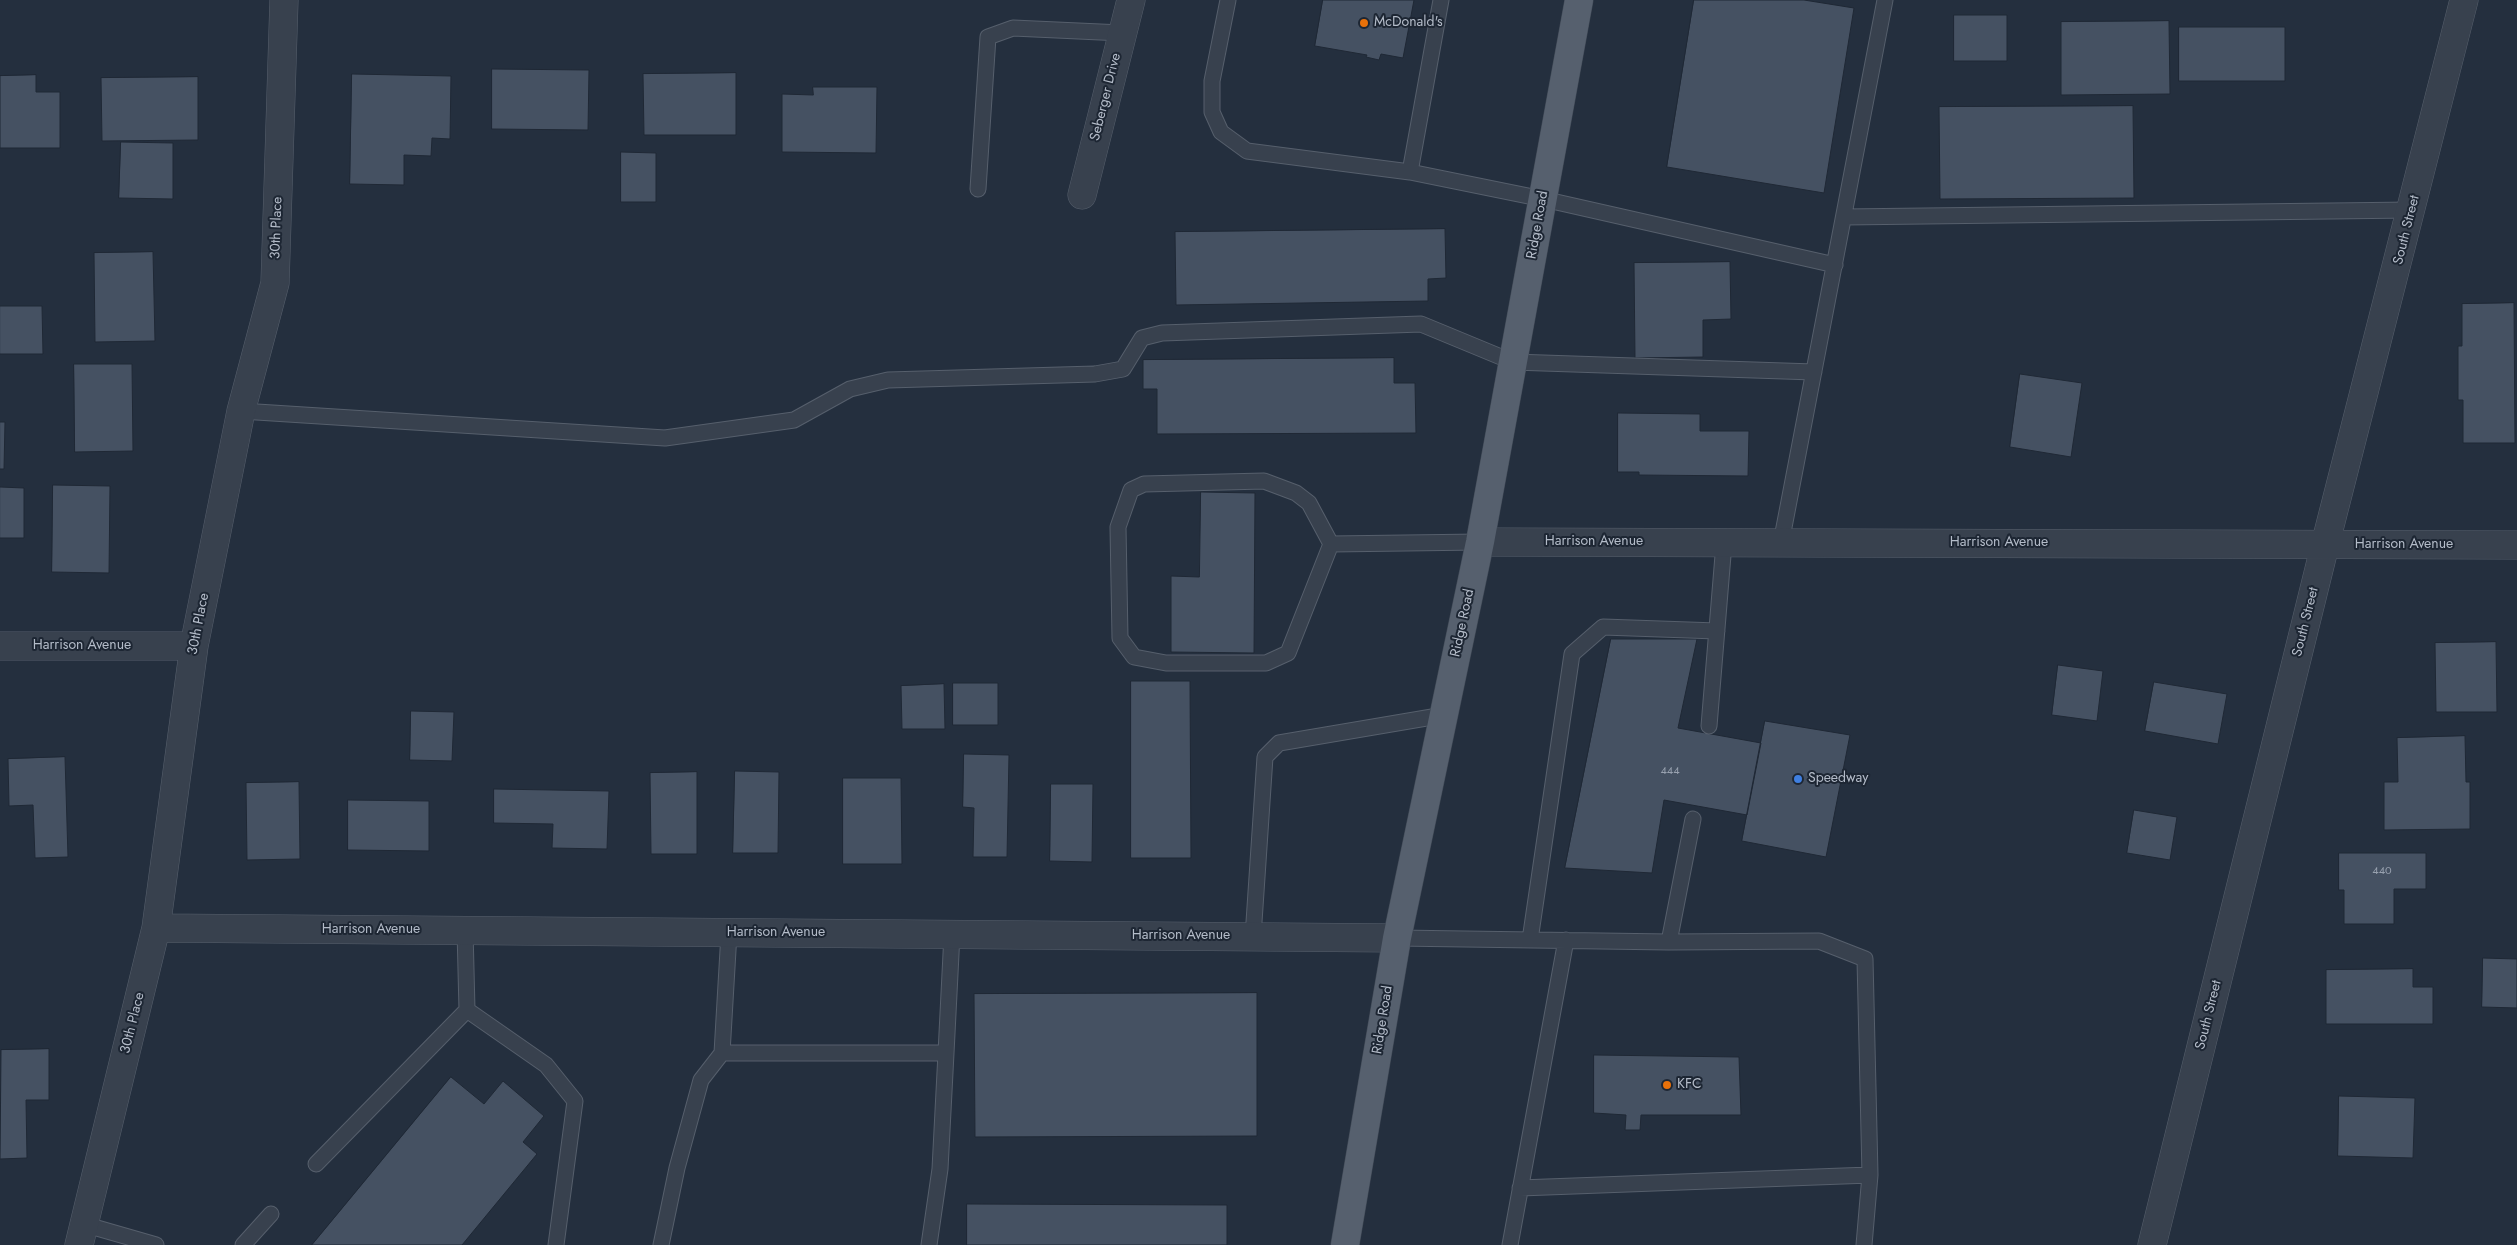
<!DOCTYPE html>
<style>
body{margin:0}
canvas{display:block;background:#242f3e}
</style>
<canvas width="2517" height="1245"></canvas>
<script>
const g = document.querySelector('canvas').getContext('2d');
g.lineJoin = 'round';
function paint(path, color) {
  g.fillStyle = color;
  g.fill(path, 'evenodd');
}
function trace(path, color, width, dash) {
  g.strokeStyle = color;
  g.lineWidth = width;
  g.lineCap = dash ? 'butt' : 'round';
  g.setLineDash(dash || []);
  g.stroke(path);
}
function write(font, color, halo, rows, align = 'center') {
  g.font = font + ' Jost,sans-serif';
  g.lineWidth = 4;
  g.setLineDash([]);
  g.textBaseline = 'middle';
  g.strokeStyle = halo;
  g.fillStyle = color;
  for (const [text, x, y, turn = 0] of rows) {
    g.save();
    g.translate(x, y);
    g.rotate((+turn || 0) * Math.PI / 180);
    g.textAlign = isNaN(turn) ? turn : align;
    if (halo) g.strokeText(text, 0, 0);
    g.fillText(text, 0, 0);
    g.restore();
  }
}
const building = new Path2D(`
 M1323,0H1414L1403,58L1381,54L1379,60L1366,57L1367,55L1315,46Z
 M1694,0H1804L1854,8L1824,193L1667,167Z
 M1954,15H2007V61H1954Z
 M2169,21L2170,94L2061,95V22Z
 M2179,27H2285V81H2179Z
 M492,69L589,70L588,130L492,129Z
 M736,73V135H644L643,74Z
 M352,74L451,76L450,139L432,138L431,156L404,155V185L350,184Z
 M36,75V92H60V148H0V76Z
 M198,77V140L102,141L101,78Z
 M813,87H877L876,153L782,152V94L813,95Z
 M2133,106L2134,198L1940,199L1939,107Z
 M121,142L173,143V199L119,198Z
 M621,152L656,153V202H621Z
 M1445,229L1446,278L1428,279V301L1176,305L1175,232Z
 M153,252L155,341L95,342L94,253Z
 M1730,262L1731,319L1703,320V357L1635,358L1634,263Z
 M2514,303L2515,443H2463V400H2458V346H2462V304Z
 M0,306H42L43,354H0Z
 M1394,358V383H1415L1416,433L1157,434V389H1143V360Z
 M74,364H132L133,451L75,452Z
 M2020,374L2082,383L2071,457L2010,447Z
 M1618,413L1700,414V431H1749L1748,476L1639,475V472H1618Z
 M0,422H5L4,469H0Z
 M53,485L110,486L109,573L52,572Z
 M0,487L24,488V538H0Z
 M1201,492L1255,493L1254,653L1171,652V576L1199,577Z
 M1611,639H1697L1678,728L1761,743L1747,815L1664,800L1652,873L1565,868Z
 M2496,642L2497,712H2436L2435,643Z
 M2058,665L2103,671L2097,721L2052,715Z
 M1131,681H1190L1191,858H1131Z
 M2154,682L2227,694L2218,744L2145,731Z
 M953,683H998V725H953Z
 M944,684L945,729H902L901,686Z
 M411,711L454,712L452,761L410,760Z
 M1765,721L1850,735L1826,857L1742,841Z
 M2465,736L2466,782H2470V829L2384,830V782H2398L2397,738Z
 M964,754L1009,755L1007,857H973L974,808L963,807Z
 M65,757L68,857L35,858L33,805L9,806L8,759Z
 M735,771L779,772L778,853H733Z
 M697,772V854H651L650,773Z
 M843,778H901L902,864H843Z
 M299,782L300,859L247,860L246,783Z
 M1051,784H1093L1092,862L1050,861Z
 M494,789L609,791L607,849L552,848L553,824L494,823Z
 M348,800L429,801V851L348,850Z
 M2134,810L2177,817L2170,860L2127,853Z
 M2339,853H2426V889H2394V924H2344V890H2339Z
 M2483,958L2517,959V1008L2482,1007Z
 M2413,969V987H2433V1024H2326V970Z
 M1257,993V1136L975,1137L974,994Z
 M49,1049V1100H26L27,1158L0,1159L1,1050Z
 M1594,1055L1739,1057L1741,1115H1641L1640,1130H1625L1626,1115L1594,1113Z
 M451,1077L484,1104L503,1081L544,1116L523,1142L537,1154L462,1245H312Z
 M2339,1096L2415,1098L2413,1158L2338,1156Z
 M967,1204L1227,1205V1245H967Z`);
paint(building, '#455162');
trace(building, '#1f2835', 1);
const lane = new Path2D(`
 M1228,0L1212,81V112L1221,132L1247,151L1410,172L1543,199L1835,265
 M1410,172L1441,0
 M978,189L988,37L1013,28L1122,33
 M1844,217L2412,210
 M241,411L665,438L794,420L850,389L888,380L1095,374L1123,369L1142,338L1162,333L1421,324L1513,362L1814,372
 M1264,481L1296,493L1309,503L1331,544L1288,653L1266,663H1166L1134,657L1120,638L1118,527L1131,490L1144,484Z
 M1781,543L1885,0
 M1331,544L1480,542
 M1709,726L1724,543
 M465,930L467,1010L546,1065L575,1101L556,1245
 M729,933L722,1053H946L952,934
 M1253,937L1265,757L1279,743L1444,715
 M1397,938L1669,942L1693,819
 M1530,940L1572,654L1603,627L1717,631
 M316,1164L467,1010
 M1520,1188L1870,1175L1865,959L1819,941L1669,942
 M83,1224L156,1245
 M243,1245L271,1214
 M661,1245L677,1168L701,1080L722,1053
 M929,1245L940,1169L946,1053
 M1510,1245L1566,940
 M1864,1245L1870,1175`);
const street = new Path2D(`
 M1082,195L1131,0
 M1480,542L2517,545
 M0,646H194
 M156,928L1397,938
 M79,1245L156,928L194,646L241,411L275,283L284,0
 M2152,1245L2325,545L2464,0`);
const primary = new Path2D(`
 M1345,1245L1397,938L1480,542L1579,0`);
trace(lane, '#565f6c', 17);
trace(street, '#565f6c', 29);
trace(primary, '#414a57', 29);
trace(lane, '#38414e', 15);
trace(street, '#38414e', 28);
trace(primary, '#56606e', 28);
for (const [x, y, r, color] of [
 [1364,23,5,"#e8710a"],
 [1798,779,5,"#3f7fe0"],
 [1667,1085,5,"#e8710a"]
]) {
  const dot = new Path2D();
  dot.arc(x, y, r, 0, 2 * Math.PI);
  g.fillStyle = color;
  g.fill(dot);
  trace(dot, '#1d2633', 2);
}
write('11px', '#98a1af', null, [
 ["444",1670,771],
 ["440",2382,871]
]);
write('14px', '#b4bcc9', '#1d2633', [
 ["McDonald's",1374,23],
 ["Speedway",1808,779],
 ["KFC",1677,1085]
], 'left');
write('14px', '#b4bcc9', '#1d2633', [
 ["Seberger Drive",1106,97,-76],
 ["Ridge Road",1538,225,-80],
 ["30th Place",277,228,-88],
 ["South Street",2407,230,-76],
 ["Harrison Avenue",1594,542],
 ["Harrison Avenue",1999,543],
 ["Harrison Avenue",2404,545],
 ["South Street",2306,622,-76],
 ["Ridge Road",1463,623,-78],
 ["30th Place",199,624,-79],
 ["Harrison Avenue",82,646],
 ["Harrison Avenue",371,930],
 ["Harrison Avenue",776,933],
 ["Harrison Avenue",1181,936],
 ["South Street",2209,1015,-76],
 ["Ridge Road",1383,1020,-81],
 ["30th Place",133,1023,-76]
]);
</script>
